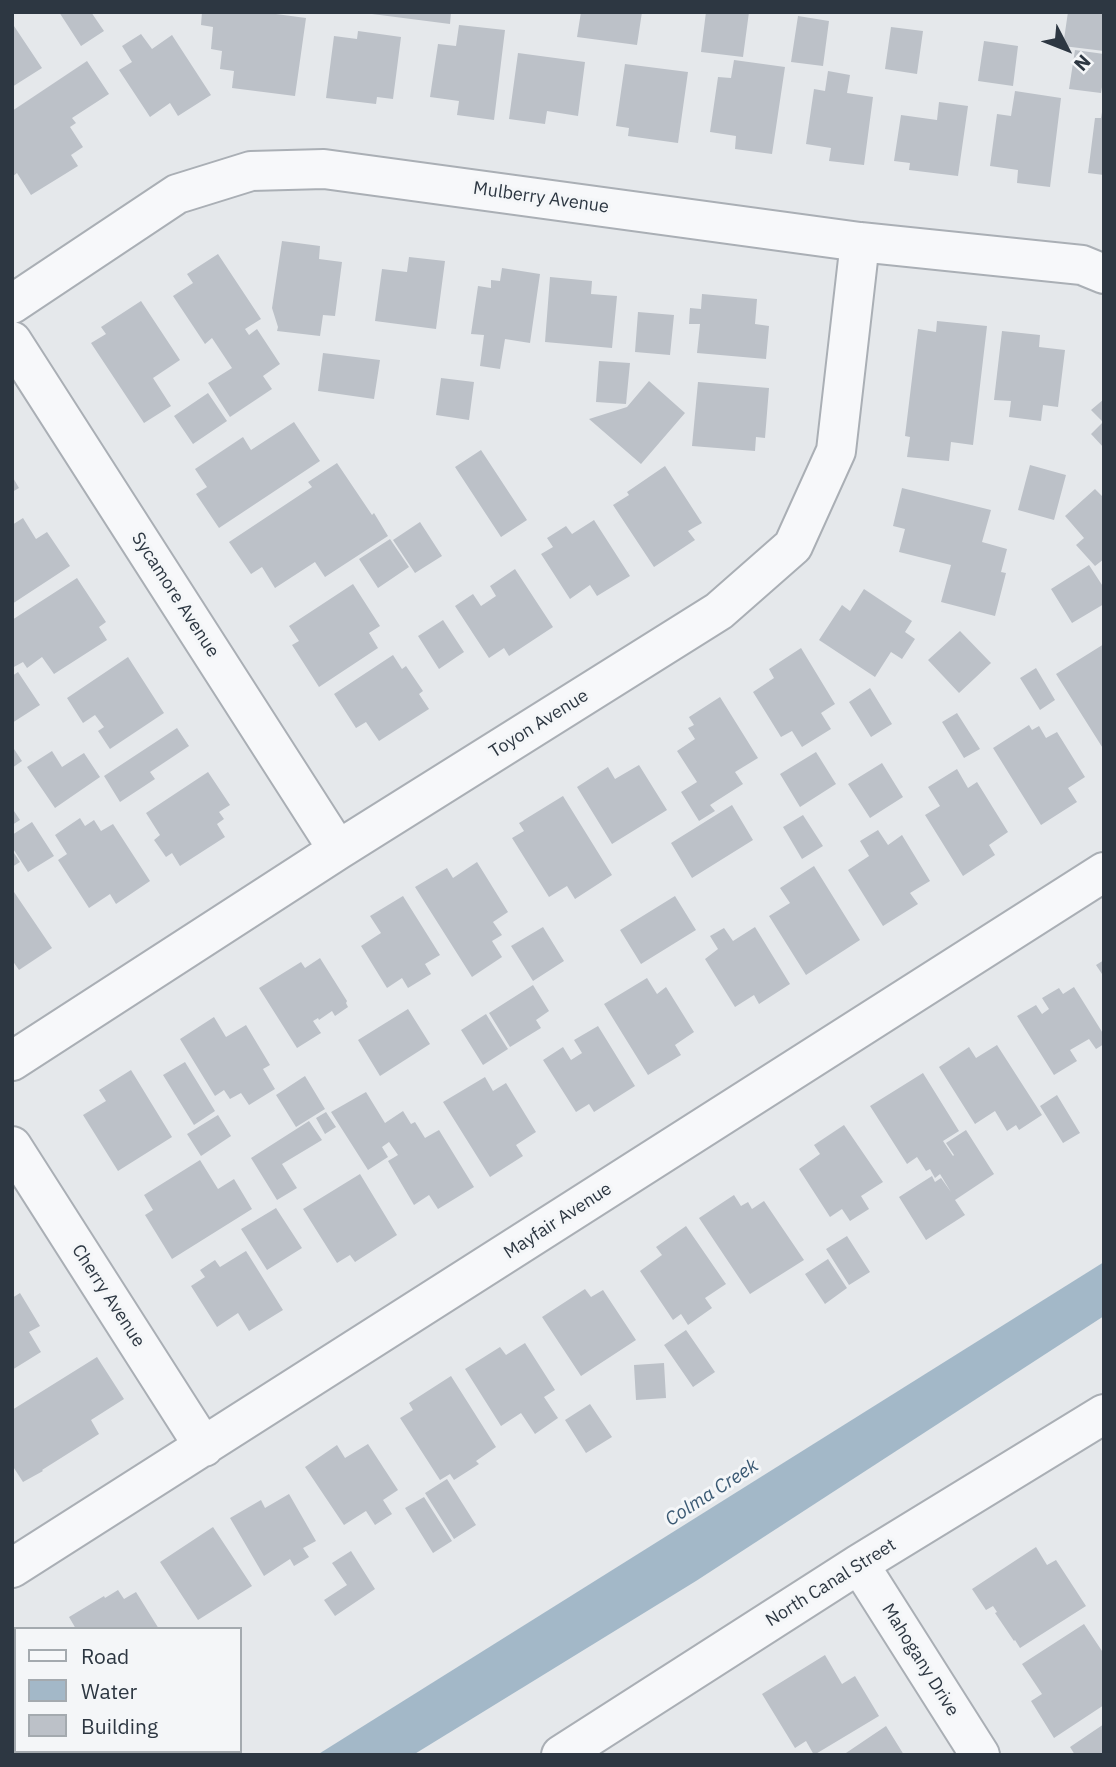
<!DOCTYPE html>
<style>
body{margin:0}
#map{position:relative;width:1116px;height:1767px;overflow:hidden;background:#e5e8eb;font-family:"IBM Plex Sans",sans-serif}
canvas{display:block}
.frame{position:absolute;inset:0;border:14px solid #2d3742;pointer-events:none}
.legend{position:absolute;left:14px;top:1627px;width:228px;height:126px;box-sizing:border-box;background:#f4f6f8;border:2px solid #a4aaaf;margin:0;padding:9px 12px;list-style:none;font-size:21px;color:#2d3742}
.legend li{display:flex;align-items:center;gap:14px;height:35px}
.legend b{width:35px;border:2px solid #a4aaaf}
.north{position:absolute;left:1032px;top:14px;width:70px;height:70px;-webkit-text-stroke:5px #f4f6f8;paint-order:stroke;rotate:132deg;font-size:19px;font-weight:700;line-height:28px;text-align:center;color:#2d3742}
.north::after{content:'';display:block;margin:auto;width:24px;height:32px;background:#2d3742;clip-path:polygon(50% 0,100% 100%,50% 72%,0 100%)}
</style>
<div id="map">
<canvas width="1116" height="1767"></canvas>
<div class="frame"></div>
<ul class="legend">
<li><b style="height:9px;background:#f7f8fa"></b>Road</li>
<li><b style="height:19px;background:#a3b8c8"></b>Water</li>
<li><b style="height:19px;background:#bcc1c8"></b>Building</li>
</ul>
<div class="north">N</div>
</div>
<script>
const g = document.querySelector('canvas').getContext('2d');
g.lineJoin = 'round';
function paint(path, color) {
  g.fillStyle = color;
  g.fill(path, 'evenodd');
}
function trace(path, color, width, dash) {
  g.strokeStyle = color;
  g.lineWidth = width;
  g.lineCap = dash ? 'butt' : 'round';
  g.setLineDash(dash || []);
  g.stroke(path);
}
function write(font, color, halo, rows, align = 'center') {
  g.font = font + ' "IBM Plex Sans",sans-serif';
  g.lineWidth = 6;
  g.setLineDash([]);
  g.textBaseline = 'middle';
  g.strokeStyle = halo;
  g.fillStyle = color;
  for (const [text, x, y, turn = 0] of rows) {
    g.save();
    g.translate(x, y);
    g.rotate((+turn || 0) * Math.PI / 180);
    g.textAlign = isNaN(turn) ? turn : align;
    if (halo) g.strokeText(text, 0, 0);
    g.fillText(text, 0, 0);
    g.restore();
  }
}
paint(new Path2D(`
 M1104,1262V1316L696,1581L413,1755H317Z`), '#a3b8c8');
paint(new Path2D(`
 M59,12H91L104,31L81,46Z
 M202,12H261L306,18L295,96L232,88L234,71L220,69L222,51L211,49L213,27L201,25Z
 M372,12H451L450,24L372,14Z
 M581,12H642L637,45L577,37Z
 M706,12H749L743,57L701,52Z
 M1068,12H1104V51L1063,46Z
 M798,16L829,21L823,66L791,62Z
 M12,23L42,68L12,87Z
 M459,25L505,30L494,120L457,115L459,101L430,97L438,44L456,46Z
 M891,27L923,31L917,74L885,69Z
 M358,31L401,37L393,99L377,97L376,104L326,98L334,36L357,39Z
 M141,34L152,49L172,35L211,95L178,116L170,103L150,117L119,70L132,62L122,46Z
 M984,41L1018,46L1013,86L978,81Z
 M1075,50L1104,54V75L1101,93L1069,89Z
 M518,53L585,62L578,116L547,111L545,124L509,119Z
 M734,60L785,67L772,154L735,149L736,136L710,132L718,77L731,78Z
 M87,61L109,94L72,118L76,123L70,127L83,147L71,155L78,166L31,195L17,173L12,177V111Z
 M625,64L688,72L678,143L628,136L629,128L616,126Z
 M828,71L850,75L847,93L873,97L864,165L829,161L831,148L806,144L814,89L825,91Z
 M1015,91L1061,98L1050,187L1017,183L1018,170L990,166L997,114L1011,116Z
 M939,102L968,106L958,176L909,170L910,163L894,161L901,115L937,120Z
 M1102,112H1104V175L1088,173L1095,118H1101Z
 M282,241L320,246L319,259L342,262L335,316L323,315L320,336L277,331L278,327L272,308Z
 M218,254L261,319L245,329L249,335L257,329L280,364L263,376L272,389L230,417L208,383L232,368L212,338L205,344L173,296L193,283L187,274Z
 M409,257L445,261L436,329L375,321L382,269L407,272Z
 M502,268L540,274L530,343L505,339L500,369L480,366L484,335L471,334L478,286L491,288V280L500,281Z
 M550,277L592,281L591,294L617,296L612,348L545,342Z
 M702,294L757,299L755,324L769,326L766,359L697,353L700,324H689L690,308L701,309Z
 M141,301L180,360L153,378L171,406L144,423L91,343L106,334L101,327Z
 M638,312L674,315L670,355L635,352Z
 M937,321L987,326L973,445L951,442L949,461L907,457L910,437L905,436L918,329L936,332Z
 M1002,331L1040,335L1039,347L1065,350L1058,407L1043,405L1041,421L1009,417L1011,401L994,400Z
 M323,353L380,360L374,399L318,391Z
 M599,361L630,363L626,404L596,402Z
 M441,378L474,382L469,420L436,415Z
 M649,381L685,413L641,464L589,419L627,407Z
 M698,382L769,388L765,438L756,437L755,451L692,446Z
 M208,393L227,421L193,444L174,416Z
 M1104,399V448L1091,434L1103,422L1091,410Z
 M294,422L320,461L219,528L196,494L207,487L195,469L243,437L251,450Z
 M481,450L527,520L501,537L455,467Z
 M337,463L372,515L374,513L388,536L325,577L315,562L275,588L262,567L251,574L229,542L312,487L308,482Z
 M1030,465L1066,475L1054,520L1018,510Z
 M665,466L702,523L688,531L695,540L654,567L613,505L629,495L627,492Z
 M12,476L19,488L12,492Z
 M902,488L991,510L982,542L1007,549L1001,572L1006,573L995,616L941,602L951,565L899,552L905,529L893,526Z
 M1095,489L1104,498V559L1095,566L1076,545L1084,538L1065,516Z
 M23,518L36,539L47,532L70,566L12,604V525Z
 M594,520L630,576L597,596L590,585L570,599L541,554L553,547L547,538L566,526L572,534Z
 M420,522L442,556L415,573L393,540Z
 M390,539L409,567L378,588L359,559Z
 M1089,565L1104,588V604L1072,623L1051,589Z
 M515,569L553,627L509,656L504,648L489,658L455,606L473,594L481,606L496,596L490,586Z
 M77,578L106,622L99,627L107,640L54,674L42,657L27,668L23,662L12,668V620Z
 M353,584L380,626L369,633L378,648L319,687L292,645L299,641L289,626Z
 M864,589L912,621L905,632L915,639L902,659L891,652L875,677L819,640L842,605L850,611Z
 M443,620L464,652L439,669L418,636Z
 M960,631L991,663L959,693L928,660Z
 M1104,644V750L1056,674Z
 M801,648L835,704L821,713L831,729L802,747L792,731L781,737L753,692L774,678L769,669Z
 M393,655L402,669L406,666L423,691L419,694L429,709L379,741L366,722L356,728L334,694Z
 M128,657L164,713L110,749L98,731L104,727L95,715L83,723L67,698Z
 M1036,668L1055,700L1040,710L1020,678Z
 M18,672L40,705L12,723V676Z
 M870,688L892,724L871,737L849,702Z
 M720,697L758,758L735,772L743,784L710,805L715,811L699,821L681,792L697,782L677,751L695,739L688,728L694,725L689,717Z
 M957,713L980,749L964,758L942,722Z
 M1029,725L1032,730L1039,726L1046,738L1057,732L1085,777L1068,788L1077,802L1041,825L993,748Z
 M177,728L189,746L150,772L155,779L120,802L104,776Z
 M12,746L22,761L12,768Z
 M52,751L62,767L84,753L100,777L55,808L27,767Z
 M816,752L836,784L800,807L780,774Z
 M882,763L903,797L870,818L848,784Z
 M639,765L667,810L612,844L577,787L608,767L615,779Z
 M957,769L968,788L977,782L1008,832L989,845L995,855L963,876L925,815L940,806L928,787Z
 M208,772L230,805L219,812L224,819L217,824L225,837L180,866L172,853L166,857L154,840L160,835L146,813Z
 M563,796L612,875L575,899L567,886L549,897L512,838L524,831L519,823Z
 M732,805L753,840L692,878L671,843Z
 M12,808L20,820L12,825Z
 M803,815L823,846L802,859L783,827Z
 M80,818L85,826L94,820L101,831L113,824L150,881L116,904L110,894L89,908L58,860L67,854L55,835Z
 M32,822L54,856L28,872L12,847V835Z
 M878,830L888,845L902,835L930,881L910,893L918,904L883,926L848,870L869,856L860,841Z
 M12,850L20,862L12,867Z
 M477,862L508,912L493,922L502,935L492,941L502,957L472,977L415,887L447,868L453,878Z
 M814,866L860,940L806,975L769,916L790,903L780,888Z
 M12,889L52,948L19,970L12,960Z
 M403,896L440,955L425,964L431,974L408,988L402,978L387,988L361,946L381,933L370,916Z
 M675,896L696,930L641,964L620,930Z
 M543,927L564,961L533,981L511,946Z
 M755,927L790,984L759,1004L754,995L735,1007L705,959L718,949L710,936L724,928L733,941Z
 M320,958L347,1001L346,1003L348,1007L335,1016L332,1011L319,1020L318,1018L313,1021L321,1033L297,1048L259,988L301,962L305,968Z
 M1104,960V977L1096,965Z
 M647,978L657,994L666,987L694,1032L675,1045L681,1055L648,1075L604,1004Z
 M533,985L549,1011L536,1020L541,1028L510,1047L489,1013Z
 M1074,987L1104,1035V1044L1096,1049L1089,1039L1070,1050L1077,1061L1054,1075L1017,1016L1036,1005L1042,1014L1049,1009L1042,998L1059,988L1063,994Z
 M408,1009L430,1044L380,1076L358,1040Z
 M486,1014L508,1049L483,1065L461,1030Z
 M214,1017L226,1037L246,1025L270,1065L263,1069L275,1089L249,1105L241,1093L230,1099L224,1090L215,1096L180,1039Z
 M598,1026L635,1086L594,1112L589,1104L576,1112L543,1060L563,1047L571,1060L582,1053L574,1040Z
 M997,1045L1042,1115L1019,1130L1016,1125L1007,1131L995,1111L975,1124L939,1067L969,1047L976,1058Z
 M185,1062L215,1111L194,1125L163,1075Z
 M131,1070L172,1137L118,1171L83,1115L106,1101L99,1090Z
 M923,1073L959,1131L943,1141L953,1156L954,1155L946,1143L966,1130L994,1174L955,1200L965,1215L926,1240L899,1197L932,1176L935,1182L941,1178L951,1192L940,1174L935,1178L930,1169L926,1171L917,1157L907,1164L870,1106Z
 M305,1076L325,1109L296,1127L276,1095Z
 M485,1077L493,1091L506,1083L536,1132L516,1145L523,1156L490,1177L443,1102Z
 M366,1092L385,1123L403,1111L411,1124L415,1122L425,1138L439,1130L474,1187L438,1209L429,1195L414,1205L388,1161L398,1155L389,1142L382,1147L388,1157L368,1170L331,1112Z
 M1057,1095L1080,1133L1063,1143L1040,1106Z
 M326,1112L336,1127L325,1134L316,1118Z
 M218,1115L231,1136L201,1156L187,1134Z
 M309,1121L322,1140L282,1164L297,1188L277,1200L251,1158Z
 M844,1125L883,1182L861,1196L869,1209L850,1221L842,1209L830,1217L799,1169L820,1154L814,1145Z
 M200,1160L218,1189L234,1179L252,1209L172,1259L145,1215L153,1210L144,1195Z
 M360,1174L397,1235L355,1262L350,1255L337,1263L303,1209Z
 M734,1195L741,1206L748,1202L752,1209L764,1201L804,1260L750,1294L699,1218Z
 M276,1208L302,1248L267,1270L241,1229Z
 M686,1226L726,1284L705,1298L712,1308L688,1325L681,1314L673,1320L640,1271L662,1255L656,1247Z
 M847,1236L870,1272L849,1285L826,1249Z
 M246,1251L283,1310L249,1331L238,1313L217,1327L191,1286L205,1277L200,1270L215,1260L220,1267Z
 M828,1259L847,1288L825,1304L805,1274Z
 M585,1289L591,1297L603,1290L636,1340L581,1376L542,1317Z
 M20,1293L40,1326L29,1332L41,1352L12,1370V1298Z
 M686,1330L715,1372L693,1387L664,1345Z
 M525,1343L555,1390L544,1397L558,1418L535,1434L521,1413L501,1426L465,1369L500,1347L506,1355Z
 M97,1357L124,1399L91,1420L99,1434L42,1470L43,1471L23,1482L12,1465V1410Z
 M664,1363L666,1398L636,1400L634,1365Z
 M451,1376L496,1447L476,1461L479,1464L454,1480L450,1474L440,1480L400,1418L413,1410L409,1403Z
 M590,1404L612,1437L586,1453L565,1420Z
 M368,1444L398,1490L383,1500L392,1514L375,1525L366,1511L344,1525L305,1467L337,1445L345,1458Z
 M447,1479L476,1525L454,1539L425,1493Z
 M289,1494L316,1541L303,1548L309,1557L294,1566L290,1559L264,1576L230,1518L261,1500L265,1508Z
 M424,1497L452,1541L433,1553L405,1508Z
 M213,1527L252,1586L198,1620L160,1562Z
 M1036,1547L1047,1565L1056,1560L1086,1606L1020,1648L1015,1640L1014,1641L995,1613L997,1612L993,1606L986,1610L972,1589Z
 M351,1551L375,1589L335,1616L324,1600L347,1585L332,1563Z
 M118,1590L124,1599L136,1592L159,1629H76L69,1617L104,1596L105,1598Z
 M1084,1624L1104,1654V1705L1054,1738L1031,1701L1042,1694L1022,1664Z
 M825,1655L842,1684L855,1676L879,1716L814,1755L806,1741L795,1748L762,1694Z
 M16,1717V1751H29L31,1755H12V1719Z
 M1104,1724V1755H1075L1070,1747Z
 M886,1726L904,1755H843Z`), '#bcc1c8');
const minor = new Path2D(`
 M12,304L177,194L251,171L324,169L860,242L1082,265L1104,274
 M12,341L338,850
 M12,1061L338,850L719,611L793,546L836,451L860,242
 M12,1146L204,1447
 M859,1564L980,1755
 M12,1568L1104,872
 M561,1755L859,1564L1104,1414`);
trace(minor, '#aaafb5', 42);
trace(minor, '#f7f8fa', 38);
write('18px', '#2d3742', '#f4f6f8', [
 ["Mulberry Avenue",541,198,8],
 ["Sycamore Avenue",175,595,57],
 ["Toyon Avenue",539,724,-32],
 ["Mayfair Avenue",558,1221,-33],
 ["Cherry Avenue",108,1296,57],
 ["North Canal Street",831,1583,-32],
 ["Mahogany Drive",920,1660,58]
]);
write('italic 19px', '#3a5973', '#f4f6f8', [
 ["Colma Creek",712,1493,-33]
]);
</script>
